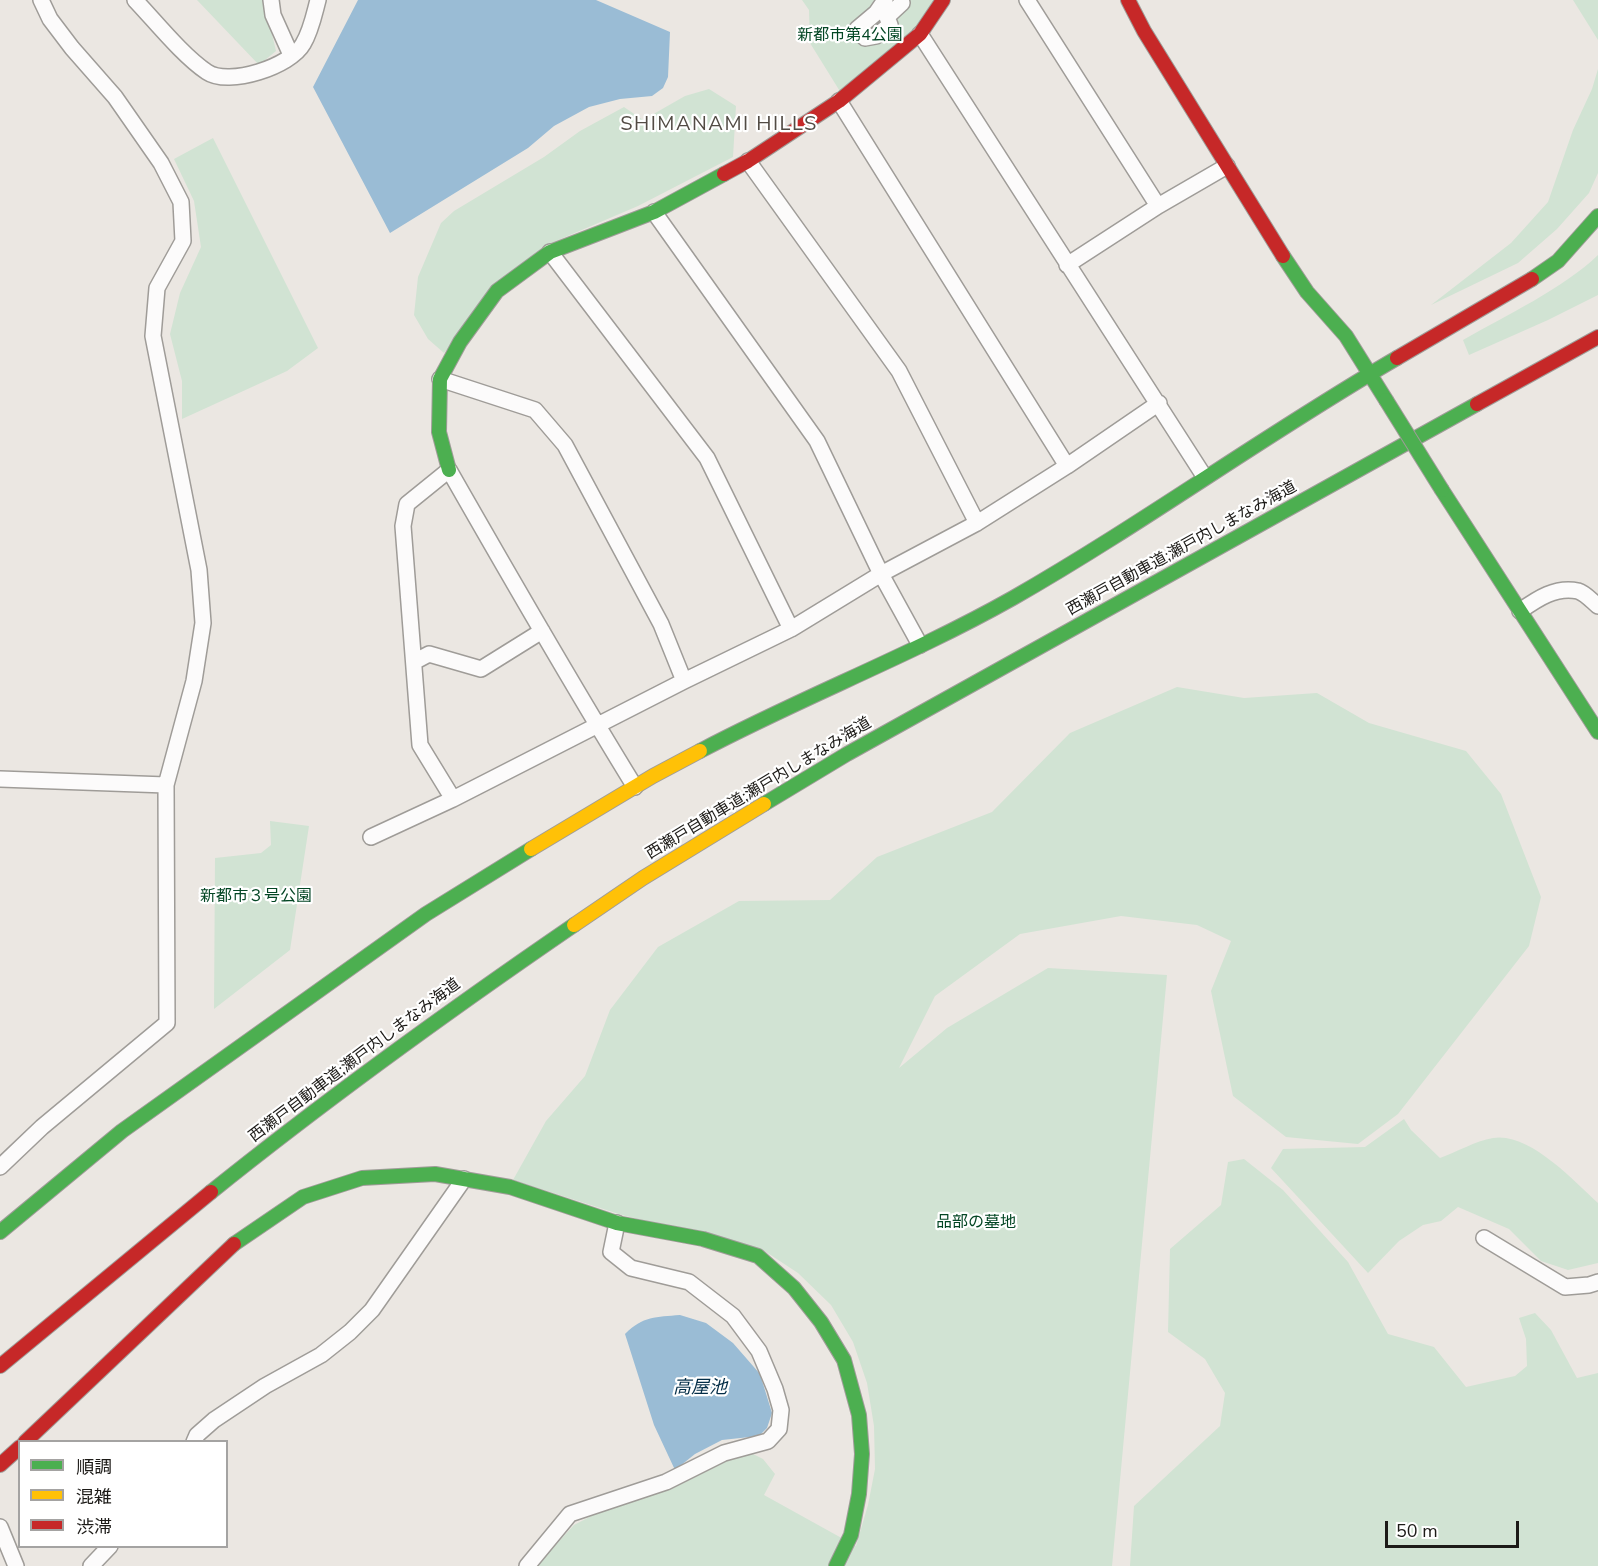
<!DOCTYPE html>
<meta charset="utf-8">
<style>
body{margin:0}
#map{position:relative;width:1598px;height:1566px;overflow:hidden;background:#ebe7e2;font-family:"Nunito Sans","Noto Sans JP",sans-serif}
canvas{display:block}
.legend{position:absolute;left:18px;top:1440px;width:210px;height:108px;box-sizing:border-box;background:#fff;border:2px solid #a4a3a2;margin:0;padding:8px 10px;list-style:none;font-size:18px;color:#1c1a17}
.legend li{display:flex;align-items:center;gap:12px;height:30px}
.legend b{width:30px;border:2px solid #a4a3a2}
.scale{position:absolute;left:1385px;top:1521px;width:134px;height:27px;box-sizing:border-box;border:3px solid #1c1a17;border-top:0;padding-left:8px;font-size:18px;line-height:21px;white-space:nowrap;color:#1c1a17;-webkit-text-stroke:4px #fff;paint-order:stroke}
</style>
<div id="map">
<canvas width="1598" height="1566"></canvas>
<ul class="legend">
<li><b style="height:8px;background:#4caf50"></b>順調</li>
<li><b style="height:8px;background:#ffc107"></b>混雑</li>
<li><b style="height:8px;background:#c62828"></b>渋滞</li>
</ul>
<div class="scale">50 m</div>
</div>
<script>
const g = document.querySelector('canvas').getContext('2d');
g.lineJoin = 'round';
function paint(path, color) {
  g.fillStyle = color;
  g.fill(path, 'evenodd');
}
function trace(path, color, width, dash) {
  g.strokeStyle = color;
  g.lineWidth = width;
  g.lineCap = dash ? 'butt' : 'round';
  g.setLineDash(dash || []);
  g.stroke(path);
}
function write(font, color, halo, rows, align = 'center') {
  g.font = font + ' "Nunito Sans","Noto Sans JP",sans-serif';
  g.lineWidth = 4.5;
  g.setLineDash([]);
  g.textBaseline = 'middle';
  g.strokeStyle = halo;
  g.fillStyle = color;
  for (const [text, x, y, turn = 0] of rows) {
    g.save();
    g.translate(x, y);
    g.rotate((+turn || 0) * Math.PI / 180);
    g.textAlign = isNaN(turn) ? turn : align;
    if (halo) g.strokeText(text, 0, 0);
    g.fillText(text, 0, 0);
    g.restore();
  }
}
paint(new Path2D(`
 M197,0H264L276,51L259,65Z
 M802,0H936L915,28L841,93L810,43L809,10Z
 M1573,0H1598V40Z
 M1598,69V173L1589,193L1557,229L1518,263L1431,305L1511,243L1548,202L1573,130L1592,89Z
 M709,89L736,106L733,157L638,206L549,244L444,353L428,339L414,315L418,277L441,223L454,211L544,157L580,131L624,107L643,120L685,96Z
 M213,138L318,348L287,371L182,419V381L170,334L180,293L201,247L194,201L174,159Z
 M1598,255V295L1548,320L1469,355L1463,340C1505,316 1564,288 1598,255Z
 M1177,687L1244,698L1317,693L1369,723L1466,751L1501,794L1541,897L1529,946L1398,1114L1358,1144L1286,1137L1233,1096L1211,991L1231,941L1197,925L1121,916L1020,934L935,996L899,1068L947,1028L1048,968L1167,975L1112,1566H536L574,1525L603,1510L656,1491L675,1487L726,1458L751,1453L763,1459L775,1474L764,1495L856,1546L868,1505L875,1469L874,1426L867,1383L853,1342L831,1305L798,1273L763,1250L622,1215L513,1180L546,1121L585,1076L610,1010L658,947L739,901L830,900L877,857L992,812L1070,733Z
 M270,821L309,826L290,950L214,1009L215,858L261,853L271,845Z
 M1404,1119L1411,1130L1440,1158C1457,1152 1475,1141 1493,1138C1529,1132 1573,1180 1598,1203V1263L1568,1270L1541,1261L1509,1229L1458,1207L1441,1221L1423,1225L1399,1241L1368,1273L1271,1168L1283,1149L1365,1147Z
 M1244,1159L1283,1190L1348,1262L1388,1334L1434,1347L1466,1387L1515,1376L1527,1366L1526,1339L1519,1318L1535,1313L1551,1330L1577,1378L1598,1373V1566H1130L1134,1506L1220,1426L1225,1393L1205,1359L1168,1332L1170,1249L1221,1205L1228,1162Z`), '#d1e3d3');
paint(new Path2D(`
 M358,0H596L670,32L668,77L663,88L652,96L620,99L589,107L554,126L528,148L390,233L313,87Z
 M680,1315L706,1323L733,1343L760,1374L772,1413L767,1428L759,1436L722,1440L695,1454L675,1470L654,1425L625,1334C643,1316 656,1317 680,1315Z`), '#9abcd5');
const street = new Path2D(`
 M135,0C155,21 183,56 207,72C229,87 291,66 303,44C311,31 314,15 318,0
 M271,0L273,15L291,55
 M885,0L876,13L857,29L865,38L876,36L890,25L887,17L902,3
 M1027,0L1158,206
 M920,34L1204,476
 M839,101L1067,466
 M748,161L899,371L977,523
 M654,212L817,441L881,574L920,645
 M550,252L707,458L791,629
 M1067,265L1158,206L1227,166
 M440,379L535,410L565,445L661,624L684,681
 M1520,611C1537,599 1556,586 1578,591C1585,593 1592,601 1598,606
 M414,662L429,654L481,669L542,631
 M0,779L166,785
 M635,787C571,683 510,577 449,470L407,504L403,526L420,745L453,799L684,681L791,629L881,574L977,523L1067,466L1159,403
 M371,837L453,799
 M0,1167L42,1127L167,1023L166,785L194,681L203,623L199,570L153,336L157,288L183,241L181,202L161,163L115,97L72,48L50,19L41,0
 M1484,1238L1565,1287L1589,1285L1598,1282
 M194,1442L197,1435L214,1420L265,1386L321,1355L350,1332L372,1310L464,1179
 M0,1527L16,1566
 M91,1566L110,1546
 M527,1566L570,1514L666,1482L724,1453L768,1441L779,1429L781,1410L775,1389L759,1351L733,1316L689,1282L631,1268L611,1252L617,1223`);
const fast = new Path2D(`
 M1283,256L1307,292L1346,336L1386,400
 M1532,279L1558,261L1598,216
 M449,470L439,432L440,379L460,342L497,291L550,252L654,212L724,174
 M1442,490L1598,732
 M700,751C802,697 912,655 1013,598C1144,523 1266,434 1397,358
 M764,804L847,754L1477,404
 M211,1192C328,1098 450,1010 574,925
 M0,1232L122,1131L426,914L531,849
 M234,1244L303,1197L362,1178L435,1174L510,1187L617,1223L703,1239L758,1256L794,1288L821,1322L844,1360L859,1415L862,1454L859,1494L851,1535L836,1566`);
const slow = new Path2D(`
 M531,849L653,776L700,751
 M574,925L643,878L764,804`);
const jam = new Path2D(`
 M1128,0L1144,31L1283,256
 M724,174L748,161L839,101L920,34L943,0
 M1397,358L1532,279
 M1477,404L1598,337
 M0,1366L211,1192
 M25,1442L234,1244
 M0,1465L20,1447`);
trace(street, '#9f9c98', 18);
trace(fast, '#9f9c98', 16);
trace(slow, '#9f9c98', 16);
trace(jam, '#9f9c98', 16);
trace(street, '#fcfbfb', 15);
trace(fast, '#4caf50', 14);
trace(slow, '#ffc107', 14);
trace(jam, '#c62828', 14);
const fastBridge = new Path2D(`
 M1386,400L1442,490`);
trace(fastBridge, '#9f9c98', 16, []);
trace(fastBridge, '#4caf50', 14);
write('16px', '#034624', '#fff', [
 ["新都市第4公園",850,36],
 ["新都市３号公園",256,897],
 ["品部の墓地",976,1223]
]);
write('16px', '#1c1a17', '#fff', [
 ["西瀬戸自動車道;瀬戸内しまなみ海道",1182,549,-29],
 ["西瀬戸自動車道;瀬戸内しまなみ海道",759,789,-31],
 ["西瀬戸自動車道;瀬戸内しまなみ海道",355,1061,-37]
]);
write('italic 18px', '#032d47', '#fff', [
 ["高屋池",700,1389]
]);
g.letterSpacing = '1.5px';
write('20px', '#524b44', '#fff', [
 ["SHIMANAMI HILLS",719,125]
]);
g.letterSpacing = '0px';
</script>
